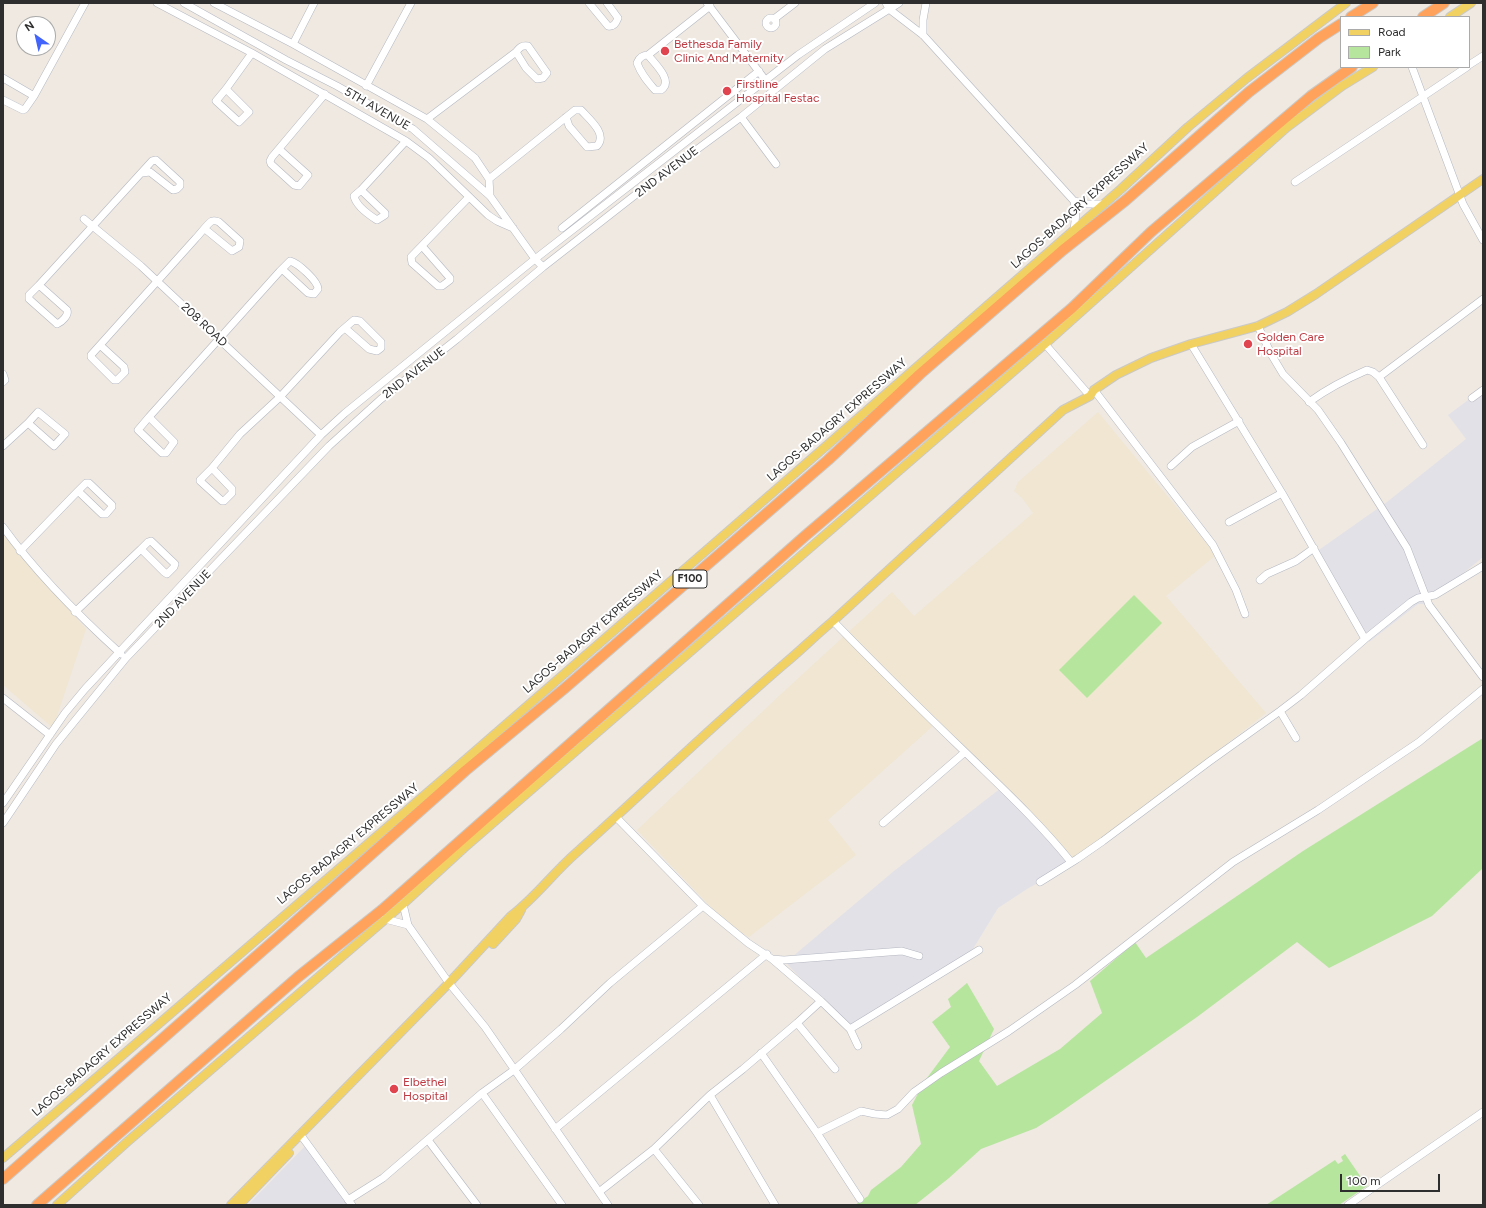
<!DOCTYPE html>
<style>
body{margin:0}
#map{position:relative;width:1486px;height:1208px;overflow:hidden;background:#efe9e1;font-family:Figtree,sans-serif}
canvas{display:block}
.frame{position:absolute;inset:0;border:4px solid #2e2e2e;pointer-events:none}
.legend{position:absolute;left:1340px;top:16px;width:130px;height:52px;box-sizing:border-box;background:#fff;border:1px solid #ababab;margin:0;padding:5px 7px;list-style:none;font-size:12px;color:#2e2e2e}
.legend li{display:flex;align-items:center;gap:8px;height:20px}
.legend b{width:20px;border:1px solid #ababab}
.north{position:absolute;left:16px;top:16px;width:40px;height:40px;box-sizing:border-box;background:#fff;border:1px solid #ababab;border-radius:50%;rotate:326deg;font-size:11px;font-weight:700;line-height:16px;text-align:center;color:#2e2e2e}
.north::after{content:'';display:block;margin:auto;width:14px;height:18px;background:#4264fb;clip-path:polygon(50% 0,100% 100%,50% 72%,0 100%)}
.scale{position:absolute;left:1340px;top:1174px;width:100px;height:18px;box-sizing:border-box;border:2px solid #2e2e2e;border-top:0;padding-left:5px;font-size:12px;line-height:14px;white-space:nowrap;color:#2e2e2e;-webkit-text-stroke:3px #fff;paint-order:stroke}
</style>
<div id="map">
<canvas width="1486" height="1208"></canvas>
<div class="frame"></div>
<ul class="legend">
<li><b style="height:5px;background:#f2d163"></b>Road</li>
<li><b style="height:11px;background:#b6e59e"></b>Park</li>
</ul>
<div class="north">N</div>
<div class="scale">100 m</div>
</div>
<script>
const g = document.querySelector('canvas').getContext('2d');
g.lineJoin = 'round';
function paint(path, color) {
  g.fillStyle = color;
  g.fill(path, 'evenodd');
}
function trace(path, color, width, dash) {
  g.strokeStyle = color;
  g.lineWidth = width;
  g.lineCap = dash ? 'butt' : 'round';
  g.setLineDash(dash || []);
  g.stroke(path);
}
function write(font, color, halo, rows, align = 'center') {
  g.font = font + ' Figtree,sans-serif';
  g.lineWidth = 4;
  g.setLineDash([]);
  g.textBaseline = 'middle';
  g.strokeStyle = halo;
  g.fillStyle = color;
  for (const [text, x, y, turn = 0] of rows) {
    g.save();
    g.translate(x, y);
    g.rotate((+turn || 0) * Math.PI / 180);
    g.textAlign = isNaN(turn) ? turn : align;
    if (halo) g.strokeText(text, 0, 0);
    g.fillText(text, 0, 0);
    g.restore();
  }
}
paint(new Path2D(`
 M1483,389V557L1426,604H1418L1369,642L1316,552L1387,502L1466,439L1448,415Z
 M1001,788L1074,863L1027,889L998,908L965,962L853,1031L789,966L784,959L792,957L894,871Z
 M309,1142L351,1205H248Z`), '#e3e1e8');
paint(new Path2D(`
 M1098,412L1216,555L1166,596L1266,713L1074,863L934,725L828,820L856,855L749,937L729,926L637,830L781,694L892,592L914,616L1033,513L1022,498L1014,491L1018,482Z
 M3,530L43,580L86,629L53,728L3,685Z`), '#f0e6d1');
paint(new Path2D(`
 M1134,595L1162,623L1087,698L1059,670Z
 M1483,738V868L1432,916L1329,968L1297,942L1197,1017L1058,1114L1036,1128L981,1149L949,1178L915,1205H855L868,1196L871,1190L901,1167L921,1144L912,1105L924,1082L950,1047L932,1022L951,1007L948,999L967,983L994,1029L979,1061L997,1086L1060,1049L1102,1013L1090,981L1135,942L1146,958L1303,851Z
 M1345,1154L1367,1186L1339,1205H1266L1335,1160L1338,1164L1343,1161L1341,1157Z`), '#b6e59e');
const minor = new Path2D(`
 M157,3L252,53L406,141L429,158L488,215L497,221L513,228
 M184,3L286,60L337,86L413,129L490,196L535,259L543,267
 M214,3L293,44L427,119L475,158L489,179L490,196
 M589,3L608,26C614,27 616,23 618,18L607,3
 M707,3L766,81
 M886,3L889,9L923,35L1074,201L1076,213L1074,230
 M766 23a5 5 0 1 1 10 0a5 5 0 1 1-10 0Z
 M774,19L795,3
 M923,35V20L926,3
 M293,44L314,3
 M648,55C655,64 674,81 661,90H655C648,82 641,74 637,63C639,58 642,55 648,55L710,6
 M1469,65L1483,56
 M1412,67L1463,204L1483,240
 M3,78L34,96L25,109L23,110L3,100
 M366,86L411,3
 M226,89L249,112L239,122L216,101L226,89L252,53
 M34,96L85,3
 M741,117L776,164
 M427,119L516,52C520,47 522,45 528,46L547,73L543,78L537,79L526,68L516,52
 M279,149L308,175L299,186L294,185L271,164L270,161L272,157L325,94
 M489,179L575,110H581C589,119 608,134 597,146L587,147L569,126L566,117
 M1295,182L1467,67
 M361,190L354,196C356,206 369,215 377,220L385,215V213L361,190L406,141
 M1074,201L1087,204H1103
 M84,219L141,266L321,435
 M562,228L759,71
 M422,246L450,278V280L442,286H438L412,263L411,257L469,197
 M39,285L152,161L156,160L180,182V186L177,189L173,190L150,172L142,173
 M39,285L67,310C69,315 62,322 57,324L56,323L29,299V295Z
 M1258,326L1271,354L1283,374L1318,410L1341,443L1407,548L1429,605L1483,677
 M1045,344L1090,396
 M1191,344L1282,493L1365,639
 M100,345L196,238C200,234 208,223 212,221C215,220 216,221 219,222L240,241L239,247L232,251L205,229
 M100,345L124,367L125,372L117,380H114L91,357V355Z
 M3,374L5,380L3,382
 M1379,377L1483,299
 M1094,390L1213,545L1236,590L1245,614
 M1472,398L1483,390
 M1309,402C1327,389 1346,379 1367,370L1373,372L1379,377L1423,445
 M38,412L65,434L54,446L28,423Z
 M149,417L280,271L290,261C298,263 318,281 318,289L314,294L308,293L282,269
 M149,417L174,442L166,453H162L138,430Z
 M3,446L28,423
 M1171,466L1192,447L1239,421
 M212,468L240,434L280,397L340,332L354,320L360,321L381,342V348L377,351L369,349L345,328
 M212,468L232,489V493L224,501H222L200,481V480Z
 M86,483H89L112,505V507L106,514H102L78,491Z
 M1229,522L1282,493
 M3,527C37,574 78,615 121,654
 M151,541L175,564L174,567L167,574L164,572L141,549L148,542Z
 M20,551L78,491
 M1260,580L1267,574L1296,561L1314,548
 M75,612L141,549
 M833,621C876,665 919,708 963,750C1000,786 1039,822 1071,862
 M3,698L50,735
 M1280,711L1296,738
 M3,803L65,713L85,689L321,435L345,413L535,259L798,55L875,3
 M616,817L703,906L748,943L772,959L784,960L902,951L919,956
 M3,823L56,744L126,658L329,446L381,399L457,339L543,267L639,192L741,117L825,49L899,3
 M883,823L965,752
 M1040,882L1077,859L1103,841L1210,761L1280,711L1301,695L1365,639L1411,602L1418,598L1435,595L1483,566
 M403,904L408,925L449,983L485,1027L608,1205
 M385,919L408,925
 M772,959L821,1001L850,1029L858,1046
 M797,1023L835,1069
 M850,1029L979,950
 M761,1053L817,1133L860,1199
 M482,1093L562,1205
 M710,1095L775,1205
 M555,1129L767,954
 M817,1133L861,1111L875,1114L887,1115L898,1109L914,1092L941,1073L1009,1031L1075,985L1233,862L1318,810L1419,742L1483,689
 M300,1134L352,1205
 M428,1140L477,1205
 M654,1149L699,1205
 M599,1192L654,1149L710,1095L743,1069L797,1023L821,1001
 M348,1200L383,1178L482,1093L514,1070L561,1029L610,983L703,906
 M1348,1205L1483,1112`);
const major = new Path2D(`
 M1450,17L1471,3
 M493,944L516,919L521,910
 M3,1158L442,780L724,535L1121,189L1188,127L1247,78L1346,3
 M57,1205L127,1142L403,904L464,848L1045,344L1286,128L1342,86L1373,67
 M231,1205L449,983L511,916C535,898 553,873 576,853C645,791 712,726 783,665C800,651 816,635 833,621L1063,410L1090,396L1094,390L1116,375L1151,358L1191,344L1258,326L1287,312L1316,294L1483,179
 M239,1205L289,1153`);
const highway = new Path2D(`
 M1351,17L1373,3
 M1423,17L1444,3
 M3,1179L286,930L465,771L565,688L828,460L920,374L1063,250L1126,200L1249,92L1319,38L1341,24
 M37,1205L298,977L382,910L805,536L1072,308L1151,232L1311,96L1352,67`);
trace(minor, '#b4b7c1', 8);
trace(major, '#c9c9c9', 10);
trace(highway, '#c9c9c9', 12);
trace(minor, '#fff', 7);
trace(major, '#f2d163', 8);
trace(highway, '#ffa35c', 10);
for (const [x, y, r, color] of [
 [665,51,5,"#e0444e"],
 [727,91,5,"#e0444e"],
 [1248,344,5,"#e0444e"],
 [394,1089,5,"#e0444e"]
]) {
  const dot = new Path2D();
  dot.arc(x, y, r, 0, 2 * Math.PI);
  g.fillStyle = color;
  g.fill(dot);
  trace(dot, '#fff', 1.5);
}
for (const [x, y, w] of [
 [690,579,34]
]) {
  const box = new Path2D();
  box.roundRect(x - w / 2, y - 9, w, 18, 3);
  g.fillStyle = '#fff';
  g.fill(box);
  trace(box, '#2e2e2e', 1);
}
write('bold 11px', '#2e2e2e', null, [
 ["F100",690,579]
]);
write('12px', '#be3a42', '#fff', [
 ["Bethesda Family",674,44],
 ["Clinic And Maternity",674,58],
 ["Firstline",736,84],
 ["Hospital Festac",736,98],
 ["Golden Care",1257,337],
 ["Hospital",1257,351],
 ["Elbethel",403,1082],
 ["Hospital",403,1096]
], 'left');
write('12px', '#2e2e2e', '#fff', [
 ["5TH AVENUE",377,109,30],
 ["2ND AVENUE",667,172,-37],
 ["LAGOS-BADAGRY EXPRESSWAY",1080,206,-42],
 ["208 ROAD",204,325,43],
 ["2ND AVENUE",414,373,-38],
 ["LAGOS-BADAGRY EXPRESSWAY",837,420,-41],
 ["2ND AVENUE",183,599,-46],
 ["LAGOS-BADAGRY EXPRESSWAY",593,632,-41],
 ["LAGOS-BADAGRY EXPRESSWAY",348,844,-40],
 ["LAGOS-BADAGRY EXPRESSWAY",102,1055,-41]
]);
</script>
